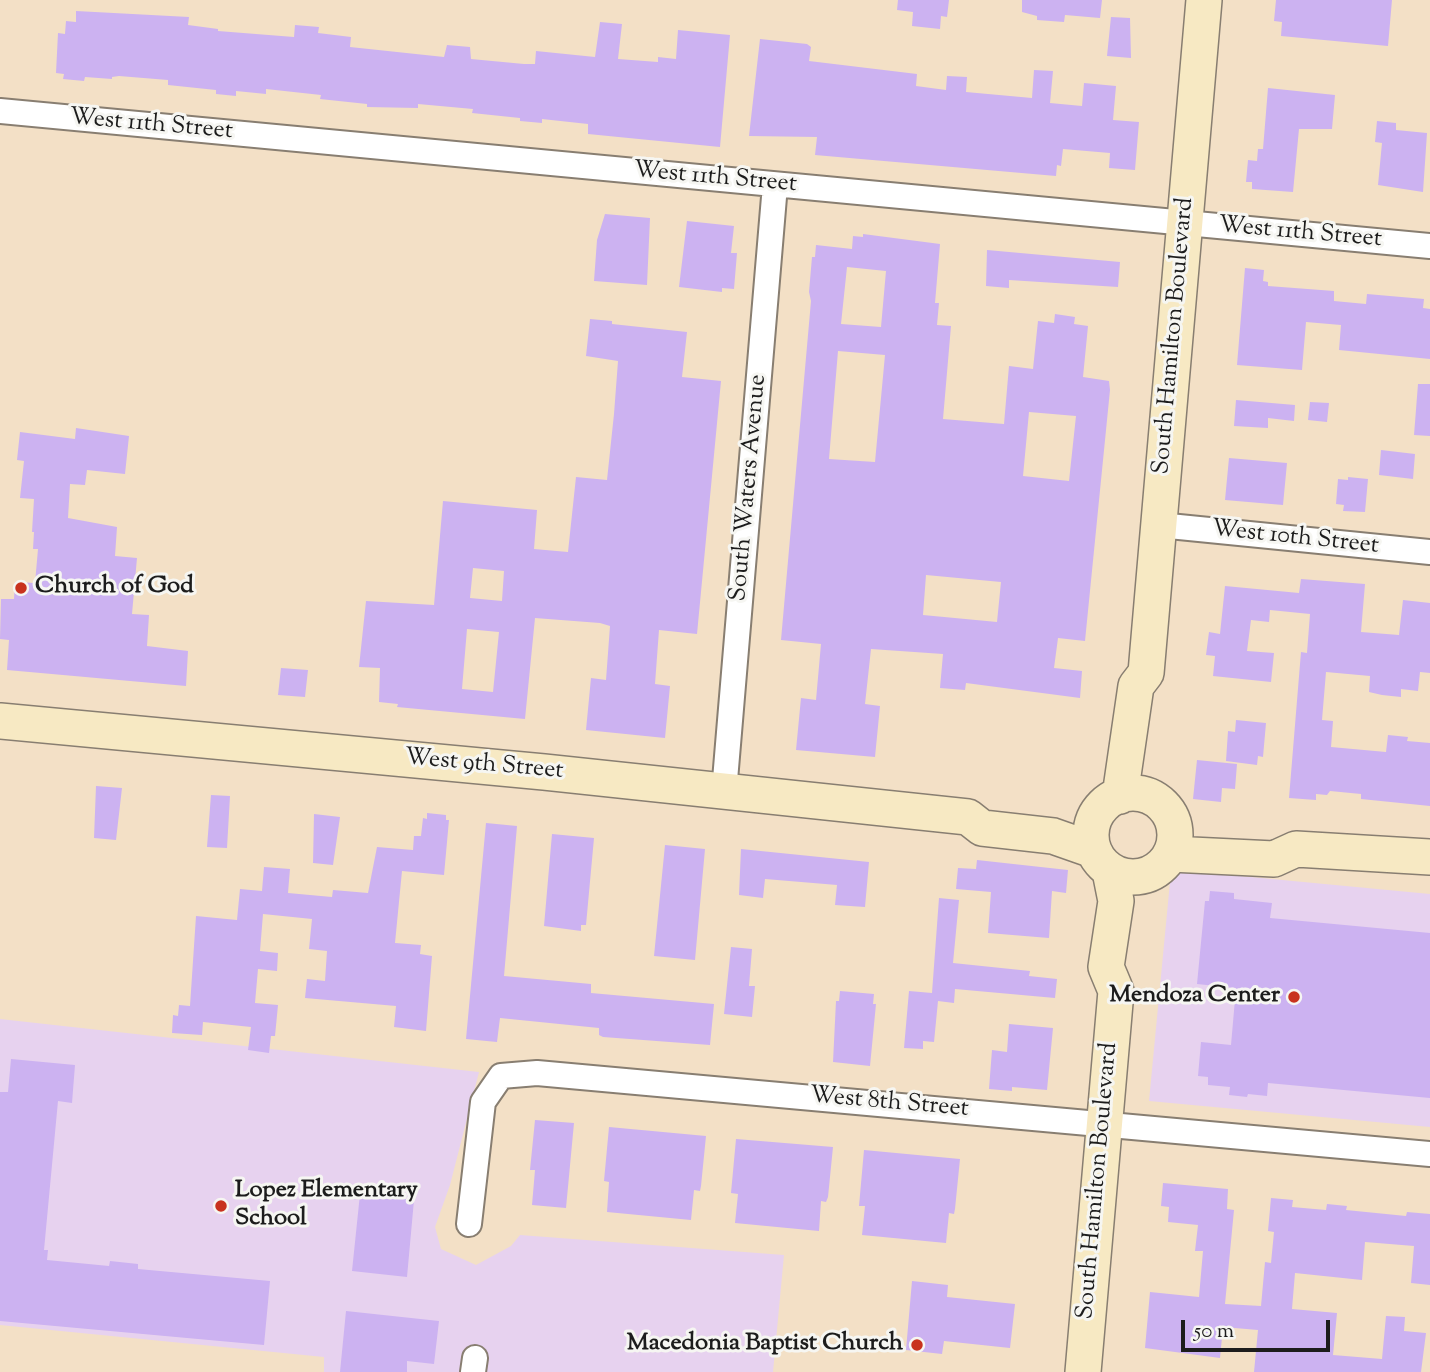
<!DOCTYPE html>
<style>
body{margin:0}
#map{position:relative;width:1430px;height:1372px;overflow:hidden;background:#f3e0c6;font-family:"Sorts Mill Goudy",serif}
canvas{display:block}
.scale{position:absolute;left:1181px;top:1320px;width:149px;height:32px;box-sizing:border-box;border:4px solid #1c1c1c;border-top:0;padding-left:9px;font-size:21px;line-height:24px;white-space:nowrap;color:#1c1c1c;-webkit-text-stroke:5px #f6f6f2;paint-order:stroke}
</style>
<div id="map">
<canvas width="1430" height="1372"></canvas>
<div class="scale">50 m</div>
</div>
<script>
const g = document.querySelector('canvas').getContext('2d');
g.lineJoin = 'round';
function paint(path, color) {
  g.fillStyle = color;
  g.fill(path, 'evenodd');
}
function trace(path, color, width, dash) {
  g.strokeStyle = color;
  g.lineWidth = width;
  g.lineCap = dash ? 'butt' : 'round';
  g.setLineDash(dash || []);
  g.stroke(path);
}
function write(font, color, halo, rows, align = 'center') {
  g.font = font + ' "Sorts Mill Goudy",serif';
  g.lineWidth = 6;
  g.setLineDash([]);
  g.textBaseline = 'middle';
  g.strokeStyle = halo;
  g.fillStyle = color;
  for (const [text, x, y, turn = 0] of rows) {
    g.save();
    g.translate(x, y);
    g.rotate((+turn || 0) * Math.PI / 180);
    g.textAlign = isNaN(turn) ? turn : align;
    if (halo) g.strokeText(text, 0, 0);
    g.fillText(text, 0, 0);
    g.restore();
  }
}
paint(new Path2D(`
 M1177,870L1430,894V1127L1149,1101L1170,882L1171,875Z
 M0,1019L479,1072L450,1185L435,1227L441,1249L476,1265L511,1246L520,1235L784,1255L773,1372H324V1357L0,1325Z`), '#e7d2ef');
paint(new Path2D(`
 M898,0H949L947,17L941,16L940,29L912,26L913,12L897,10Z
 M1022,0H1102L1100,18L1065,15L1064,22L1037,20V16L1022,12Z
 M1276,0H1392L1388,46L1281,36L1282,22L1274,21Z
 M76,11L189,17L188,25L218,29V31L294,37L295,25L319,27L318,33L351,37L350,47L444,57L447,45L470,47L471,59L524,64H535L536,51L595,57L600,22L622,24L618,59L658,62V57L676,59L678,30L730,35L720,147L588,134V124L542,119V123L520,121V118L472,113L473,109L418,104V108L367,107V104L320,99L321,95L266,89V94L236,91V96L216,94V90L168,85V80L119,76L112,77V79L85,77L84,81L63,79L64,74L56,73L58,33L65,34L66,21L76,22Z
 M1111,17L1130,18L1131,58L1107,56Z
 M760,39L807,44L811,47L809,61L917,74L916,86L946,90L947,76L967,77L966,92L1032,98L1034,70L1053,71L1050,103L1082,106L1084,83L1116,86L1113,120L1139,122L1135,170L1109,168L1110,153L1063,149L1061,166L1057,165L1056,176L815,155L817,137L749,136Z
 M1268,88L1335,95L1332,129H1299L1293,192L1252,189V182H1246L1248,160L1257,161L1258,149H1263Z
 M1377,121L1396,123V130L1427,133L1423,192L1378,185L1382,143L1375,142Z
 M605,214L650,218L647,285L594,281L597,240Z
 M687,221L734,226L731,253H737L734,289L722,288V292L679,287Z
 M863,234L940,244L935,303H939L937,325L951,326L943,419L1004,424L1009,366L1033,369L1038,321L1054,323L1055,314L1075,317L1074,324L1088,326L1083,377L1109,381L1110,390L1085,641L1058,638L1054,668L1082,671L1080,698L966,683L965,690L940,688L943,654L871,649L865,704L880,706L875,757L796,750L801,698L816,700L821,644L781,640L811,301L809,292L812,257H815L816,245L852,249L853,236L863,237ZM847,267L886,271L881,327L841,324ZM838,351L885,355L875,462L829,459ZM1029,412L1076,416L1069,481L1023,476ZM926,575L1001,582L997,622L923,615Z
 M987,250L1120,262L1118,287L1009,280V288L986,286Z
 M1245,268L1264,270L1263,281L1268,282V286L1334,291V301L1366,304L1367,294L1424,299L1423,308L1430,309V359L1339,350L1341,325L1306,322L1302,370L1237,365Z
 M590,319L612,321V324L687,332L682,377L721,381L697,634L659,630L655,684L670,686L665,738L586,730L591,678L606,680L610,626L600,623L535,618L525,719L397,707L398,704L379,702L380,668L359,667L366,601L434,605L443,501L537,510L534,549L568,552L576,477L607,480L614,414L618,361L586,356ZM473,568L504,571L502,601L470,598ZM467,629L499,632L493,692L462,689Z
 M1418,384H1430V436L1414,435Z
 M1236,400L1295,405L1294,421L1268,418V428L1234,426Z
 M1310,402L1329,403L1327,422L1308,420Z
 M76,428L129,436L125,474L87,470L85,485L70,484L68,518L117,527L115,556L137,558L132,614L149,615L147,646L188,651L186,686L7,670L9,640L0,639L1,599H14L15,582L35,583L38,549H33L34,532H32L34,499L20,498L24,461L17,460L20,432L75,439Z
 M1381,450L1415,454L1413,479L1379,475Z
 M1229,458L1287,463L1283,505L1225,500Z
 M1348,477L1368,479L1365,512L1343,511L1344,505L1336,504L1338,479L1348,480Z
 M1301,579L1365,584L1361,632L1399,635L1403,600L1430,603V673L1420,672L1418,691L1401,689V697L1382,695L1369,692L1370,676L1326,672L1322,720L1333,721L1331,747L1386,752L1388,735L1408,737L1407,741L1430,743V806L1361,799V794L1330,791L1327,795L1316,794V800L1289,798L1301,652L1307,653L1310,614L1270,610L1269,622L1251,620L1247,651L1274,653L1271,682L1213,676L1215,656L1206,655L1209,632L1220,634L1225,586L1299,593Z
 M281,668L308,670L305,697L278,695Z
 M1236,720L1266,723L1263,757L1258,756L1257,765L1226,761L1228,731L1235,732Z
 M1197,760L1237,764L1235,789L1222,788L1221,802L1193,799Z
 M96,786L122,788L116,840L94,838Z
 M211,795L230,796L227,848L207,847Z
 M427,813L446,815V820H449L444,875L402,871L395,943L421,945L420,954L432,956L426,1031L394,1027L396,1006L305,998L307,979L325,981L327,951L309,949L312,919L263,914L260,951L278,953L277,971L258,969L255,1003L278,1005L275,1036H271L269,1053L248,1050L251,1027L203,1022L202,1035L172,1033L173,1015L178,1016L179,1005L190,1006L196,916L237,920L240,889L262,891L264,867L290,869L288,893L332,897L333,890L368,893L377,847L413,850L414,836H421L423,818L427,819Z
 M314,814L340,817L333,865L313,863Z
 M486,823L517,826L504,976L591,984V993L714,1004L710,1045L603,1037L599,1035V1028L500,1018L497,1042L466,1039Z
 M552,834L594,838L586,925H581V931L544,926Z
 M665,845L705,849L695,960L654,956Z
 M741,849L869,862L865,907L835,905L837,885L765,879L763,898L739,895Z
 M977,860L1068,870L1066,893L1052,891L1049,938L988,933L991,892L956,889L958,868L976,869Z
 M1210,891L1234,893V899L1272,903L1270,918L1430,933V1098L1268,1083L1267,1096L1248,1094L1247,1097L1229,1095L1230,1087L1208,1085V1077L1198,1076L1201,1042L1231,1045L1236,988L1197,984L1205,901H1209Z
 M939,898L959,900L953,963L1030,971L1029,976L1057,979L1055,998L955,989L954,1003L938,1001L934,1042L923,1041V1049L904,1048L909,991L932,993Z
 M731,947L752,949L749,986H755L752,1017L724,1014Z
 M840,991L874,994L873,1004H876L870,1066L833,1062L836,1001H839Z
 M1009,1024L1053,1028L1047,1090L1012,1087V1091L989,1089L992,1050L1007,1052Z
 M11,1059L75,1065L72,1103L58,1101L44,1250H48L47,1260L109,1266L110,1261L138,1264V1269L270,1281L264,1345L0,1321V1092H8Z
 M535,1120L574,1123L566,1208L532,1205L535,1170H530Z
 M609,1127L706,1136L701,1186L700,1191L694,1190L691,1220L607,1212L609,1182L604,1181Z
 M736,1139L833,1147L828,1197L826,1202L821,1201L819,1231L735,1223L738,1194L731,1193Z
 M864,1150L960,1159L955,1209L954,1214L949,1213L946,1243L862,1235L865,1206H859Z
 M1163,1183L1228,1189L1227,1209L1234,1210L1225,1304L1261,1306L1265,1262L1271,1263L1274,1232L1268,1231L1271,1198L1293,1200L1292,1207L1326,1210L1327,1204L1347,1206L1346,1210L1406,1216L1407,1212L1430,1214V1285L1411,1283L1414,1246L1365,1242L1362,1280L1295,1273L1292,1309L1337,1313L1333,1355L1382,1359L1386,1316L1405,1317L1404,1331L1426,1333L1421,1372H1254L1258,1330L1223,1327L1220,1358L1145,1348L1150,1292L1199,1297L1203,1251H1195L1198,1225L1168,1222L1169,1207L1161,1206Z
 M360,1194L414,1200L407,1277L352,1271Z
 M912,1281L948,1285L947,1297L1015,1304L1010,1348L944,1341L942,1354L906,1350Z
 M346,1311L439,1321L434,1364L407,1361V1372H340Z`), '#ccb2f1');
const street = new Path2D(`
 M0,111L1430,246
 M1159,525L1430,552
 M724,792L775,185
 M469,1224L483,1102L501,1076L537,1073L1430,1154
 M473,1372L475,1358`);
const secondary = new Path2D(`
 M0,721L544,772L968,817L982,828L1053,836L1093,850
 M1091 835a42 42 0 1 1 84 0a42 42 0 1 1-84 0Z
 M1120,796L1136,686L1146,673L1204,0
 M1171,854L1274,859L1296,849L1430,857
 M1083,1372L1116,991L1106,967L1116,901L1110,871`);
trace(street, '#887e71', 28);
trace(secondary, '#887e71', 38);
trace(street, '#fff', 24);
trace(secondary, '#f7e9c3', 35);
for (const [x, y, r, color] of [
 [21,588,7,"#c8321e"],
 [1294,997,7,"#c8321e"],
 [221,1206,7,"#c8321e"],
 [917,1345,7,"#c8321e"]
]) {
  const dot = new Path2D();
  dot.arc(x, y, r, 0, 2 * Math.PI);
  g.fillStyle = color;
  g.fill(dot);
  trace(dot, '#f6f6f2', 2.5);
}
write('24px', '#1c1c1c', '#f6f6f2', [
 ["West 11th Street",151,126,5],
 ["West 11th Street",715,179,5],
 ["West 11th Street",1300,234,5],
 ["South Hamilton Boulevard",1175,336,-85],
 ["South Waters Avenue",750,488,-85],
 ["West 10th Street",1295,539,6],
 ["West 9th Street",484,766,5],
 ["West 8th Street",889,1104,5],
 ["South Hamilton Boulevard",1099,1181,-85]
]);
write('bold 24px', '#1c1c1c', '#f6f6f2', [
 ["Church of God",35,588],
 ["Mendoza Center",1280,997,"right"],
 ["Lopez Elementary",235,1192],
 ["School",235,1220],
 ["Macedonia Baptist Church",903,1345,"right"]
], 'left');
</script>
